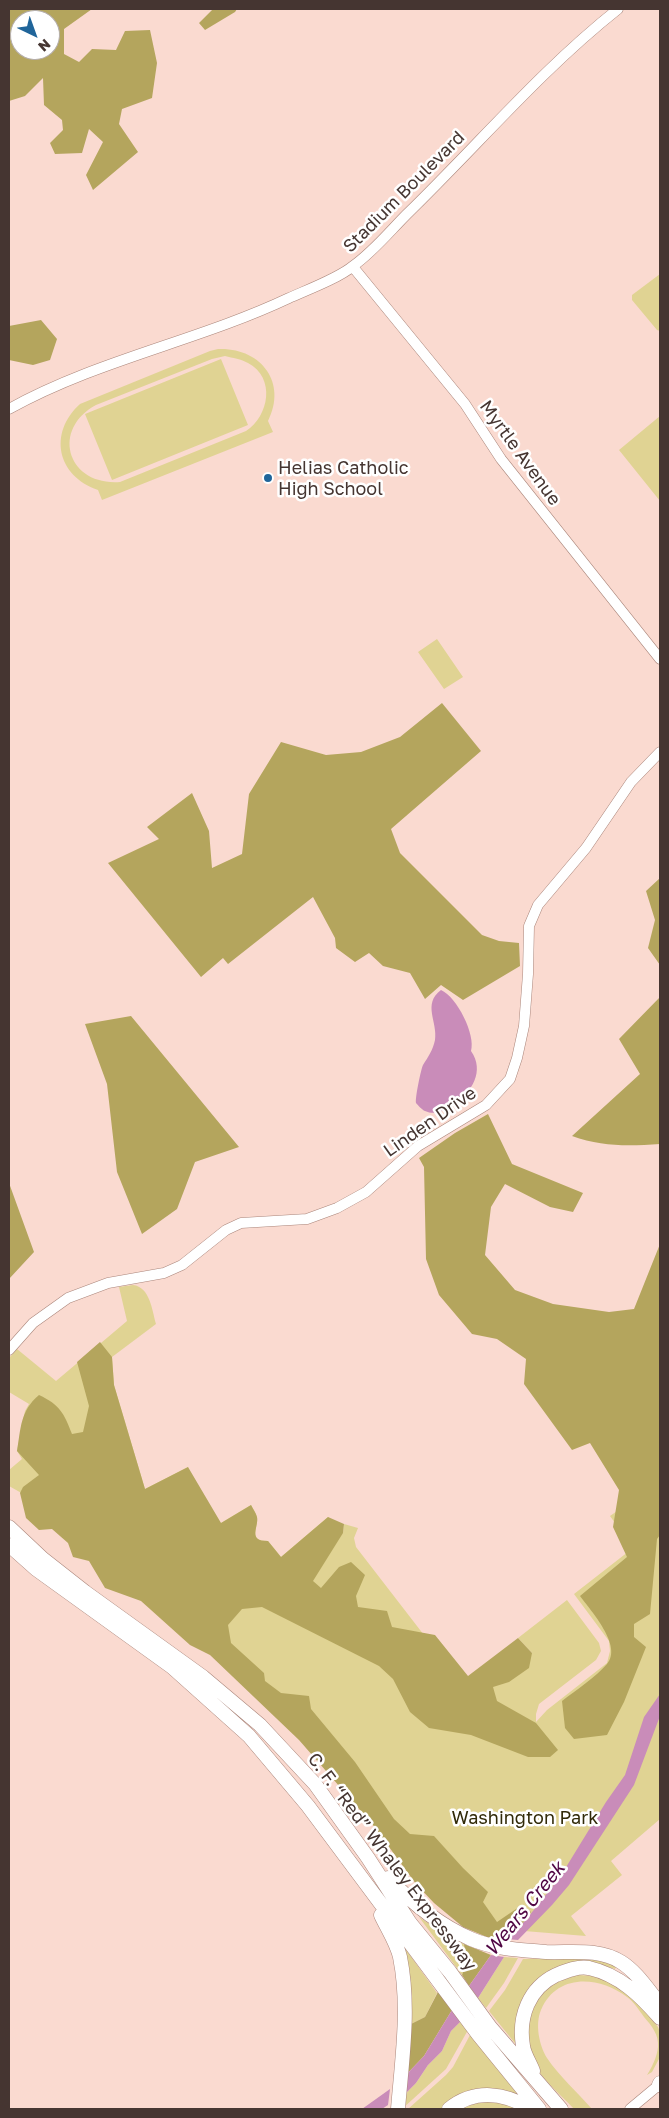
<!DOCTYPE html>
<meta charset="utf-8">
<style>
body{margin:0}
#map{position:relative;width:669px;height:2118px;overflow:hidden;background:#fadad0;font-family:"Golos Text",sans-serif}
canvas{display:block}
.frame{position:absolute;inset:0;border:10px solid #453531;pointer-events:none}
.north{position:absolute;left:10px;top:10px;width:50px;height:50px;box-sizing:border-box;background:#fff;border:1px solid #b5aead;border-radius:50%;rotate:138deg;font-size:14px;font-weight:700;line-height:20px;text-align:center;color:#453531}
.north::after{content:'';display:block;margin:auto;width:18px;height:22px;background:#20659a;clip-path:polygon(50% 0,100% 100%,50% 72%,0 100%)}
</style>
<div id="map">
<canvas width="669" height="2118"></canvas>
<div class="frame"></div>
<div class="north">N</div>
</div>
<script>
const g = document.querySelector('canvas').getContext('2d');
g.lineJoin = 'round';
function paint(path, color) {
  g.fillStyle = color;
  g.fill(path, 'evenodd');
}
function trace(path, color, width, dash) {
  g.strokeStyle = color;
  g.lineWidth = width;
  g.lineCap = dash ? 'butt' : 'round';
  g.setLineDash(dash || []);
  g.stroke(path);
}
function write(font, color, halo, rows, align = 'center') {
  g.font = font + ' "Golos Text",sans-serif';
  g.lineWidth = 5;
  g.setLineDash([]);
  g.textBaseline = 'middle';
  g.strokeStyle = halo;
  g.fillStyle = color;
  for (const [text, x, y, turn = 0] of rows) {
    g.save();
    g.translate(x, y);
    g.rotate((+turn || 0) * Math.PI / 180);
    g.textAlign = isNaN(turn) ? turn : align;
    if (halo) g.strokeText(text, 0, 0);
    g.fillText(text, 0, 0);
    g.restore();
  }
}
paint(new Path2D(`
 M660,274V331L657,330L632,300V295Z
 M218,349C260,347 288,382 268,421L273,432L102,500L98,490C57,476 48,433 80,404L210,351ZM225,356C233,358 241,359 248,363C276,378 269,416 246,431L120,482C68,486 50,430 96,405L212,359Z
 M221,359L248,425L112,480L85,414Z
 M660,416V501L619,450Z
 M437,639L463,677L444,689L418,652Z
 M133,1285C150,1287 152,1310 156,1324L112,1357L114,1385L145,1489L188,1467L195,1509L221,1523L251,1505C253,1509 256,1513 257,1517C259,1527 247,1541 268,1541L281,1557L328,1517L343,1533L344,1524L358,1528L354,1538L356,1547L461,1683L532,1653L518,1638L567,1600L599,1643L601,1651L596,1660L539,1704L536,1714V1722L547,1710L607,1663L610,1651L609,1641L574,1594L633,1548L610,1516L633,1500L660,1296V1819L611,1861L622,1875L571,1916L586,1936L499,1929L377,1808L64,1517L9,1486V1470L22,1459L17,1451L25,1411L29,1404L9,1392V1358L17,1349L56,1381L127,1321L119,1287Z
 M419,1917L444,1934L464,1944L466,1964L462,1975Z
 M402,1944L437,1993L425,2017L411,2024C413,1996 408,1971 402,1944Z
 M504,1957L518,1958L504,1983L486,2008L478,1998Z
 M583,1957L605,1961L616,1967L615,1969L602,1965L538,1980L518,2047L489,2011L505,1990L523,1959Z
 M578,1975L593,1976L607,1979L632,1995L658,2027L660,2032V2057L652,2072L647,2075C652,2067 657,2057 658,2047C659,2035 652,2026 644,2017C639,2010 634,2002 627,1997C598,1975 556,1974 541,2010C535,2024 539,2045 547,2058C559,2076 578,2093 592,2109H574C562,2096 544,2081 535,2066C522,2042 527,2004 549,1987C558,1981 567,1978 578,1975Z
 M461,2021L468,2030L446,2069L402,2109L403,2096L416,2083L428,2065L442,2051L451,2031Z
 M470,2035L520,2096L444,2106L441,2109H408L446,2075L453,2067Z
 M497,2101L519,2109H460L480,2102Z`), '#e0d393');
paint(new Path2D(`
 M9,9H92L64,29V54L79,62L92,49L116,50L125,31L150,30L157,63L152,98L122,109L119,124L138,152L93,190L86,175L103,142L89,129L82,153L55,154L50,143L63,130L62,120L44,105L43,78L25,96L9,101ZM20,20H50V50H20Z
 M213,9H237L235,12L205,30L199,23Z
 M41,320L57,339L50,360L33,365L9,360V326Z
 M442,703L481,751L391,829L400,853L482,935L499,941L519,943L520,966L463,1000L441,985L425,999L410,973L383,966L369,953L355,962L336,948L335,938L313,897L228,964L223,958L201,977L108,863L159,839L147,827L192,793L209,831L212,868L242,854L249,794L281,742L326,755L361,752L400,737Z
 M660,878V965L648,948L655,920L646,891Z
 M660,997V1144C629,1146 602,1147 572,1136L640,1074L619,1039Z
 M131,1016L239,1147L195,1162L177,1209L142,1234L117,1172L107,1084L85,1024Z
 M488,1114L512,1164L583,1193L573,1212L550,1207L505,1184L491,1207L485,1255L515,1290L553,1304L609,1312L634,1309L660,1244V1535L657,1539L650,1614L634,1624V1637L646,1647L624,1702L607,1735L574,1739L565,1728L562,1701C576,1690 596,1677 607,1664C623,1646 591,1611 580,1596L627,1557L613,1527L619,1490L590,1443L572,1450L524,1384L526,1359L497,1339L472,1334L439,1295L426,1259L424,1167L419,1158L455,1133Z
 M9,1183L34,1252L9,1279Z
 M100,1342L112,1357L114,1385L145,1489L188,1467L221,1523L251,1505C253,1509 256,1513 257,1517C259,1527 247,1541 268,1541L281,1557L328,1517L344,1524L343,1533L313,1581L321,1588L339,1567L351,1562L365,1575L356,1596L358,1607L387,1611L392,1627L435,1635L468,1676L518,1638L532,1653L529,1668L509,1682L493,1687L497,1701L536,1723L558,1750L550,1757H528L471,1735L429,1728L410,1712L393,1679L379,1666L262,1607L242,1609L228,1625L231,1643L264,1673L265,1681L281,1693L309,1696L311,1709L355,1762L394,1819L410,1834L434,1836L463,1868L488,1892L483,1902L497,1922L522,1905L531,1912L525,1921L501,1943L463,1927L434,1903L416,1884L373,1825L299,1740L210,1655L190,1645L141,1601L105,1588L89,1561L73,1557L68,1543L52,1529L39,1530L26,1518L20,1493L23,1487L39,1475L17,1451C21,1428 20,1411 39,1395C60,1405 64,1413 72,1434L83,1432L89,1406L77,1362Z
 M464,1944L491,1955L469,1986L462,1975L466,1964Z
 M438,1992L452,2010L424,2056L404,2077L411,2024L425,2017Z`), '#b4a55d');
paint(new Path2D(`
 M441,990C457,997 476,1035 471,1051C485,1071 472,1092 454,1104C445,1110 436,1116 425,1111C422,1110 418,1105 416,1103C415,1098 421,1069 423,1065C428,1057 433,1050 435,1040C438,1022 422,1004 441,990Z
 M660,1694V1716L634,1785L569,1885L552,1905L518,1940L506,1939L525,1921L560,1877L606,1802L625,1775L644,1717Z
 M491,1955L504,1957L478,1998L469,1986Z
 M452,2010L461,2021L451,2031L442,2051L428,2065L416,2083L403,2096L404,2077L424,2056Z
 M390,2089L388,2105L382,2109H362Z`), '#c98cb9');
const secondary = new Path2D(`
 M353,267L465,404L501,459L660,659
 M9,409C97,360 198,341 289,298C307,290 339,278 353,266C373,252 390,231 407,214C478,145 541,70 618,9
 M9,1350L33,1323L68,1298L108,1283L164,1273L182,1265L226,1230L241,1223L307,1219L337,1208L366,1192L418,1146L486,1105L510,1079L517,1058L524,1026L528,974L529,926L538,905L586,848L631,782L660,752
 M630,2109L660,2084`);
const highway = new Path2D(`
 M9,1527L43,1559L85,1592L203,1677L260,1725L315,1784L368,1858L410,1923L450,1972L490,2027L561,2109
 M9,1545L36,1569L172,1667L249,1736L308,1806L478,2034L539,2109
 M388,1878C412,1903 439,1925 471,1939C494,1949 522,1950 546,1952C571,1953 599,1948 621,1962C637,1972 648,1990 660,2004
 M381,1915C387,1928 397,1943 400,1957C410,2007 402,2059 398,2109
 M533,2071C530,2063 524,2054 523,2046C518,2017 529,1988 556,1975C566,1971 578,1966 589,1968C620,1975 641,1996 660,2018
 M659,2085L660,2083
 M449,2109C475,2088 505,2093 532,2109`);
trace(secondary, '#aa857a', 11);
trace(highway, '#aa857a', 15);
trace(secondary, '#fff', 10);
trace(highway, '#fff', 14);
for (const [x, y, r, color] of [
 [268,478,5,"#20659a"]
]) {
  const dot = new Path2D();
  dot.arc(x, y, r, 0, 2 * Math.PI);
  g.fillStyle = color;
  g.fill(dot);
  trace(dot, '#fff', 2);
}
write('18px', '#453531', '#fff', [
 ["Stadium Boulevard",404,192,-45],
 ["Myrtle Avenue",520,453,54],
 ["Linden Drive",430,1122,-35],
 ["C. F. “Red” Whaley Expressway",392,1862,53]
]);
write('18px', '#453531', '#fff', [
 ["Helias Catholic",278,468],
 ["High School",278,489]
], 'left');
write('18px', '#312a09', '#fff', [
 ["Washington Park",525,1818]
]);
write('italic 19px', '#4f0543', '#fff', [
 ["Wears Creek",525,1909,-51]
]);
</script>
